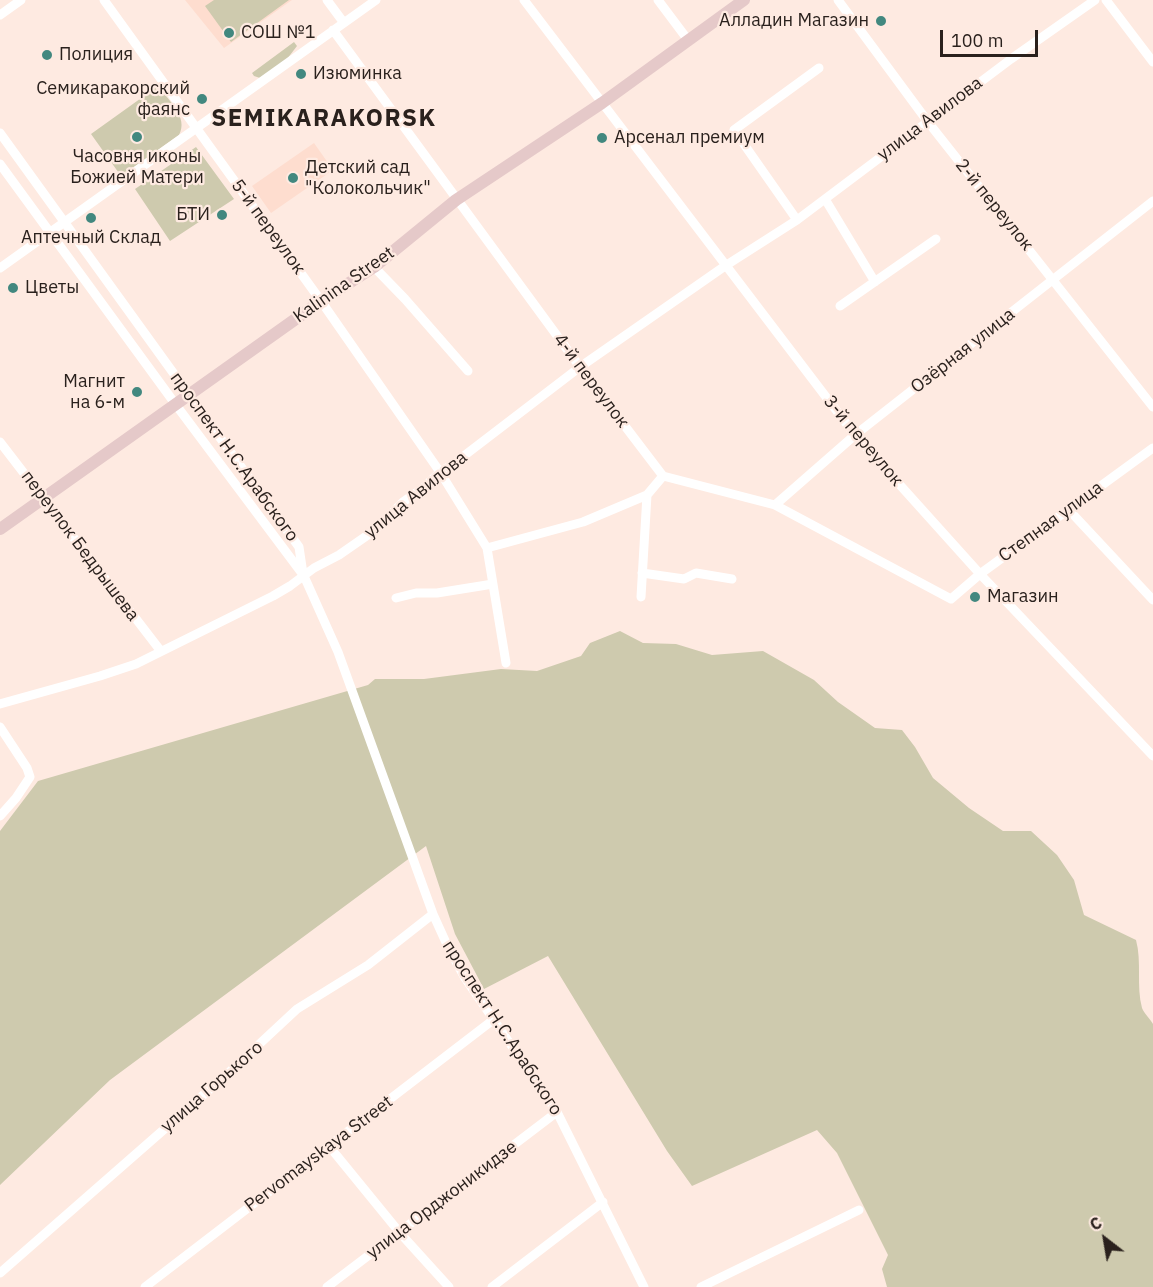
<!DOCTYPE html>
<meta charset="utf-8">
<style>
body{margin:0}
#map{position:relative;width:1153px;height:1287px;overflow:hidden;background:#feeae1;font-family:"IBM Plex Sans",sans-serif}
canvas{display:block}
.north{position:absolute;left:1075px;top:1209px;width:60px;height:60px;-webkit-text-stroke:4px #feeae1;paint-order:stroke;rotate:329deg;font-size:16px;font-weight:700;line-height:24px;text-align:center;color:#2a211d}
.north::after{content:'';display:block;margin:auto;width:21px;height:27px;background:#2a211d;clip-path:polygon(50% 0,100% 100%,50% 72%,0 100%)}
.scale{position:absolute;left:940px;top:30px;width:98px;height:27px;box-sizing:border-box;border:3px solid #2a211d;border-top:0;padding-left:8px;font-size:18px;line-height:21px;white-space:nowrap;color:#2a211d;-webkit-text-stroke:4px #feeae1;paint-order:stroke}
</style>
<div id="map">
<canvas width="1153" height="1287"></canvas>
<div class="north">С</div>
<div class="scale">100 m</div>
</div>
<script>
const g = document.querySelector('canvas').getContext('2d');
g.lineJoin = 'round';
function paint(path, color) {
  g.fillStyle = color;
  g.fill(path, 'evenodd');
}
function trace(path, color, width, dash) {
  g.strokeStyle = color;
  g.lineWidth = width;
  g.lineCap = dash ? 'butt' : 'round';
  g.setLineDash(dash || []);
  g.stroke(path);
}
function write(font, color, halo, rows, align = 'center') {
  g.font = font + ' "IBM Plex Sans",sans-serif';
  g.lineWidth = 4.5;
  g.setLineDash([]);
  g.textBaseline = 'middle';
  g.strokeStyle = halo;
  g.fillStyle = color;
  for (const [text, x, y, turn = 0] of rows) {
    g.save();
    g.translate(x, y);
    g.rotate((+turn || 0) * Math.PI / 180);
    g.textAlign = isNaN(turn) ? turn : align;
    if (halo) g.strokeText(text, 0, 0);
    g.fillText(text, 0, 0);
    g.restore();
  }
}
paint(new Path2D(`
 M185,0H292L224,48Z
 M314,143L333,170L271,213L252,186Z`), '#feddcf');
paint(new Path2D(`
 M214,0H289L231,42L205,6Z
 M294,42L297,46L287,59L260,78L254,76L252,73Z
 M158,86C168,100 189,117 179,135L121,176L91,134Z
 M196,147L234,199L170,241L135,189Z
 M620,631L643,643L676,644L712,655L763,651L814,680L838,702L875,728L902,730L915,747L933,778L969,808L1003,831H1031L1057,855L1074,880L1084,915L1136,940C1142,962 1136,986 1142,1008C1144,1013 1150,1019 1153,1024V1287H887L882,1269L888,1255L837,1153L817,1130L692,1186L667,1151L548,956L484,989L455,934L426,846L110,1080L0,1185V831L38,781L368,685L375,679H424L501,669L537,671L581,656L590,643Z`), '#cecaae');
trace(new Path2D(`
 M104,0L321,301L440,472L487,548L506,663
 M327,0L344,23
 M524,0L855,435L980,574L1153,756
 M658,0L688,40
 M838,0L928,122L1153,407
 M1106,0L1153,62
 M0,15L21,0
 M333,30L580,367L663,476L775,505L951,599L980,574L1153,448
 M0,133L299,547L303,574
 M0,164L176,405L304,576L338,652L433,914L448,947L465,978L557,1112L644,1287
 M825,199L875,282
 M797,220L734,130L819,68
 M374,267L405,299L468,371
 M0,268L376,0
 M840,306L936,239
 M0,442L160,650
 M775,505L855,435L1153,201
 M1068,509L1153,600
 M487,548L583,522L647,495
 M642,573L684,579L696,573L732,579
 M641,597L647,495L663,476
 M396,598L416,593H437L493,584
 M0,704L100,676L136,664L273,596L290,586L314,568L339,555L375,530L403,502L423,488L440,472L452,465L580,367L725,266L797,220L1011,59L1095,0
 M0,727L27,768L30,777L16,798L0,816
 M329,1146L400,1233L449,1287
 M0,1273L225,1076L297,1009L368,965L433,914
 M145,1287L493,1020
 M327,1287L557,1112
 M492,1287L603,1202
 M701,1287L859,1210`), '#fff', 9);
trace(new Path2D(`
 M0,529L321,301L374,267L456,200L602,103L744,0`), '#e5c9c9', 12);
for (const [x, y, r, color] of [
 [881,21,6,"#42887f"],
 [229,33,6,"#42887f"],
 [47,55,6,"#42887f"],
 [301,74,6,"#42887f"],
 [202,99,6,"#42887f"],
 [137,137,6,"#42887f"],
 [602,138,6,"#42887f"],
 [293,178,6,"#42887f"],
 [222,215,6,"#42887f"],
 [91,218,6,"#42887f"],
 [13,288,6,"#42887f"],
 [137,392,6,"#42887f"],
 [975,597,6,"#42887f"]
]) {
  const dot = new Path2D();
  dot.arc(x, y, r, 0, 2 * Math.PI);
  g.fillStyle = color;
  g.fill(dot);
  trace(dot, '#feeae1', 2);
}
write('18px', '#2a211d', '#feeae1', [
 ["Алладин Магазин",869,21,"right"],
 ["СОШ №1",241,33],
 ["Полиция",59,55],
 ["Изюминка",313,74],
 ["Семикаракорский",190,89,"right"],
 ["фаянс",190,110,"right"],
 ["Арсенал премиум",614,138],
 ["Часовня иконы",137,157,"center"],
 ["Божией Матери",137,178,"center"],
 ["Детский сад",305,168],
 ["\"Колокольчик\"",305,189],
 ["БТИ",210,215,"right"],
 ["Аптечный Склад",91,238,"center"],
 ["Цветы",25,288],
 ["Магнит",125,382,"right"],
 ["на 6-м",125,403,"right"],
 ["Магазин",987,597]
], 'left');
write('18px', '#2a211d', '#feeae1', [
 ["улица Авилова",930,119,-37],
 ["2-й переулок",994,205,51],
 ["5-й переулок",268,227,54],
 ["Kalinina Street",344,285,-35],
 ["Озёрная улица",963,351,-38],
 ["4-й переулок",591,381,53],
 ["3-й переулок",863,441,50],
 ["проспект Н.С.Арабского",234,457,54],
 ["улица Авилова",416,495,-39],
 ["Степная улица",1051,522,-36],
 ["переулок Бедрышева",80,546,53],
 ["проспект Н.С.Арабского",502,1028,57],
 ["улица Горького",212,1087,-41],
 ["Pervomayskaya Street",319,1154,-37],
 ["улица Орджоникидзе",442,1200,-37]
]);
g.letterSpacing = '1.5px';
write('bold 24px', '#2a211d', '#feeae1', [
 ["SEMIKARAKORSK",324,119]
]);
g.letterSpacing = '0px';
</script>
